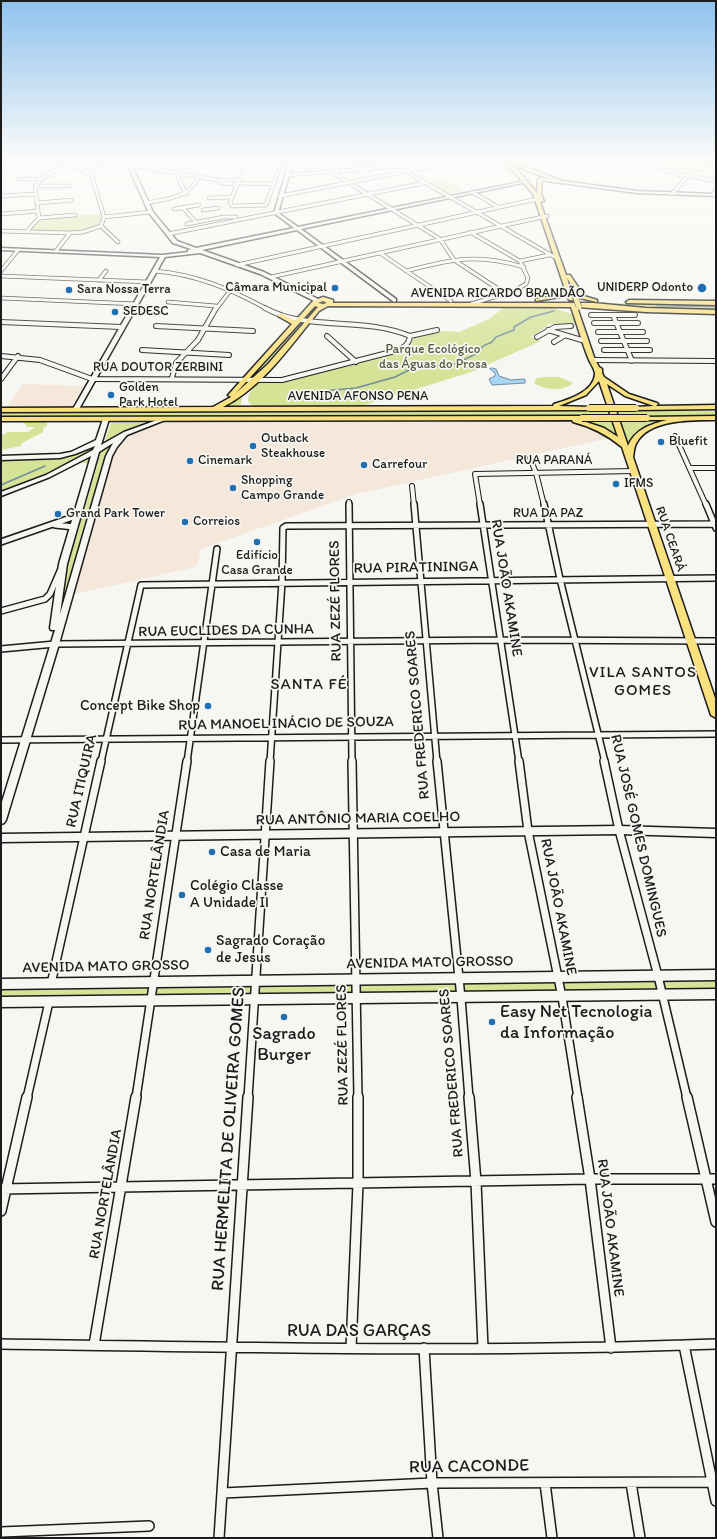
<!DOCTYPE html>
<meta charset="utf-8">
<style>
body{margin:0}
#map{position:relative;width:717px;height:1539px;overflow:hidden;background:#f6f6f2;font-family:Itim,sans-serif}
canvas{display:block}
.frame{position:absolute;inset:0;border:2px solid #1c1c1c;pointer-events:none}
</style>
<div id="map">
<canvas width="717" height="1539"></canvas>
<div class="frame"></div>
</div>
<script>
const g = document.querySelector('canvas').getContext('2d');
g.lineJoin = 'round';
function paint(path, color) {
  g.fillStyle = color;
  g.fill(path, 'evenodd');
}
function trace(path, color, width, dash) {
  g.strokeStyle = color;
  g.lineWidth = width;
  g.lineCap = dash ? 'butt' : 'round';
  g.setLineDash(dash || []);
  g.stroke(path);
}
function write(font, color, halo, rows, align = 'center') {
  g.font = font + ' Itim,sans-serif';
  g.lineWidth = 3.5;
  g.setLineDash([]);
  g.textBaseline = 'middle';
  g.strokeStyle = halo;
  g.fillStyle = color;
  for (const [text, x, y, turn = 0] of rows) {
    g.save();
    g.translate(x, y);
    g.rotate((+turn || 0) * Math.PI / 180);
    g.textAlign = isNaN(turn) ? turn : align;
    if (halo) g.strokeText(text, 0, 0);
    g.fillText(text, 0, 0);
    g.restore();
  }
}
paint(new Path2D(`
 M23,384L84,386L71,408H6Z
 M558,421L587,425L610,438L356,494L201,549L198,564L195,567L71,595L101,504L103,491L116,446L125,437L157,424L166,422Z`), '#f5e8da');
paint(new Path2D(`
 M700,159H716V170C709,169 704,172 697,172C684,172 670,169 657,165L702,161Z
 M445,180L464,190L447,194L429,183Z
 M100,214L103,220C92,238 49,231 31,230L40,218Z
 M321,300L328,302L307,318L244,389L240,408L195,409L218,404L236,394L314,305Z
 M331,301L716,304V310L651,309L602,305L331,303Z
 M506,306L553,308L572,314L576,324H550L531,337L541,341L471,372L358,407H259C239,404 251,390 259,381H289L396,354L410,346L414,337L443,331L459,332L489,319Z
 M545,377H559L573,383C563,392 544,390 534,383L537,378Z
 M375,410L716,411V416L1,418V413L250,411L352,412Z
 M677,419L647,427L629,446C605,427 598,423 567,420Z
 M32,420L36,422L47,421V426L43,428V432L22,443L21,446L1,450L2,435L8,432H28L35,427H27L24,422Z
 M111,423H144L117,434L105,456L79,544L55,642L70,551L80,527L59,524L82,519L97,465L79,462L102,449Z
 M94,447L95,450L43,477L1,492V461L64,457Z
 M716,979V989L1,996V987Z`), '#d4e396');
const water = new Path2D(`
 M492,368L496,369L499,376L511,380L525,379V383L492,385L489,379L495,376V373L490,369Z`);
paint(water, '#aad6f6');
trace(water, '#718c9f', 1);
trace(new Path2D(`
 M713,163L716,164
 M662,166L702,163
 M657,306L716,307`), '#718c9f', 1);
trace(new Path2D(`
 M290,394L356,388L395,377L413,368L455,364L478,353L483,346L492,342L496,337L514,330V327L531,317L554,311
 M1,485L45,466`), '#718c9f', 1.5);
const streetFar4 = new Path2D(`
 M96,159L217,180H239
 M248,159L230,202L232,206L266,205L283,159
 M386,159L399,165
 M426,159L439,165
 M632,159L678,174L716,181
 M702,159L716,168
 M396,161L406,159
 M207,164L212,159
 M336,165L374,162
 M404,166L415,169L409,171L400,170V168Z
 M305,167L328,166
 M161,170L175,162
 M303,170L307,159
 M414,170L472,159
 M330,171L440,239L454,260L506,294
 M405,171L558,259
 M1,172C7,168 13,164 21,163C38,159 79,165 92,176L104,217L101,226L83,232L70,233L1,231
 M85,172L108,161
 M178,173L180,175L178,177L186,194
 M287,175L404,166
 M19,179H41
 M219,180L221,183L237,184
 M238,183L274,184
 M35,186H69
 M472,192L498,207
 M672,194L687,177
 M713,195L716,189
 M2,196L35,194
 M280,196L408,171
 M209,198L232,197
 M37,203L72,200
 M146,203C167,199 190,198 199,176
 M183,208L196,222
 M174,209L199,205
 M203,210L218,208
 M1,214L38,211
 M104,217L151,212
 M39,218L75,215
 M187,224L224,217H236
 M101,226L118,242
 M27,231L39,218L35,186L41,179L60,167
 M470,232L520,261L528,278L526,284L514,291L471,304
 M168,234L424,183
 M56,251L70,233
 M380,253L451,301
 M520,261L549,255
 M237,265L537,199
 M1,271L18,250
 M154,271C195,274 231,289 267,309
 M406,271C452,259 477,253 524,267
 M1,276L148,282
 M271,277L547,216
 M99,280L106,271
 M1,298L136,304
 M168,302L216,306
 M216,309L230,291`);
const streetFar3 = new Path2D(`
 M591,315H635
 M613,315L632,361
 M1,322L121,327
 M594,323H638
 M156,326L253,331
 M548,330L585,341
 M598,332H643
 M327,336L356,362
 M410,336L437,330
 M537,337L555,327L571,326
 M601,341H647
 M554,342L564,336
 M142,350L229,355
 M604,350H650
 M1,356L40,360L92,379L282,380L395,351C403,348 409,345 410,336C362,316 308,332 265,308
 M592,360L716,361
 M172,378L176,363L198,340L216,308
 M1,379L18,356
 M675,436L706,505
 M530,458L536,473L544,505
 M691,468H716
 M412,486L414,505
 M349,505V502
 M480,505L475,474L634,471`);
const streetFar2 = new Path2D(`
 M349,504L352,762
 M414,504L437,762
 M480,504L519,762
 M544,504L560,579L605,762
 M706,504L716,528
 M55,525L74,527
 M1,542L76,516
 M1,611L45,599L50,594L60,571
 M1,649L55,644L500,640L716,641
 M1,740L716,734
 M101,762L141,585L716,578
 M187,762L217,549
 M270,762L282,582L283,528L286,526L716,524`);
const streetFar1 = new Path2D(`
 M352,761L358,1098
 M437,761L461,998L469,1098
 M519,761L528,831L562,997L578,1098
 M604,761L619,830L658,976L687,1098
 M51,984L101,761
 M27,1098L49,1002
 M136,1098L187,761
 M248,1098L270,761`);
const street = new Path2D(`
 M469,1097L476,1182L483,1348
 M577,1097L590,1179L611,1348
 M687,1097L716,1222
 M1,1189L590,1179H716
 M1,1211L27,1097
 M1,1344C239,1347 478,1353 716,1344
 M94,1345L136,1097
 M684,1345L716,1501
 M351,1348L358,1184V1097
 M424,1348L432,1483L438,1538
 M545,1483L552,1538
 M631,1483L640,1538
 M223,1493L432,1483L716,1482
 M1,1532L149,1526
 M219,1538L248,1097`);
const secondary = new Path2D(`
 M125,159H129L153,212L177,241L196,248L294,228L274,213L290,159H294L278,213L298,227L525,181L527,182L301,229L396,299V301L394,302L297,230L202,250L264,272L318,299V301H314L260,274L200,253L165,257L79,409L76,411L73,409L160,257L1,250V248L163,255L188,252V250L191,249L173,243L149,213Z
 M540,178L637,191L716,194V196L637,193L539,180Z
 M106,417L109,419L101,445L124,432L160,419L165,420L127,435L117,447L112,456L59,644L6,820L4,823L1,824V805L55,630H51L50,628L59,564L91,456L50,477L1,496V492L46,475L93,450L95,446L75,454L60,458L1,460V456L60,454L71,452L96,440L103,419ZM113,443L106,456L60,614L67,564L99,452Z
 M619,826L716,829V837L619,834L1,842V834Z
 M716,970V980L1,989V979Z
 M716,989V999L1,1007V997Z`);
const primary = new Path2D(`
 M494,159C509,156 528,182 537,193L538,179L542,178L541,194L544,201L540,202L566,275H570L584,296L597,300V302L580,298L567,278L573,300H569L565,291L560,297L536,301V299L556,295L564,286L533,194L514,172Z
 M509,162H513L565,182L561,183L509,164Z
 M323,297L333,300V303H593L646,308L716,310V314L646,312L577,307L595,360L599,367L602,369V373L604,377L629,394L657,403L658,404L656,406L716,405V409L636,410L633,408L634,407L654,406L625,396L607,384L628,446C635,429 651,424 667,420H647L645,419V417L716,416V420C693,420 650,419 637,442C634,446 634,452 633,457L716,701V718L711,715L622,447C606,434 592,427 573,422L572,420L1,421V417L582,416L585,418L580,420L604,428L618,437L599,381L586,395L559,406L591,407L592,408L589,410L1,412V408L213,407L231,397L228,395L229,394L292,324L278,316V314H282L295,321L313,301ZM323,301L327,303L323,304L318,303ZM315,306L318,307L268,364L236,393ZM328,306L571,307C577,324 582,343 589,360C591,364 595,370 595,374C594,392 567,400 554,404L553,406L223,407C263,387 291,345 319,311Z
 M629,300L716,301V305L627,303L626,302Z`);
trace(streetFar4, '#1c1c1c', 4.5);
trace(streetFar3, '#1c1c1c', 6);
trace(streetFar2, '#1c1c1c', 8);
trace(streetFar1, '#1c1c1c', 10);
trace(street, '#1c1c1c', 12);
trace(secondary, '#1c1c1c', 3);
trace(primary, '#1c1c1c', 3);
trace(streetFar4, '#f6f6f2', 3);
trace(streetFar3, '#f6f6f2', 4);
trace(streetFar2, '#f6f6f2', 5);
trace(streetFar1, '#f6f6f2', 7);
trace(street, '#f6f6f2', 9);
paint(secondary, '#f6f6f2');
paint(primary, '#fae180');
const primaryBridgeFar1 = new Path2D(`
 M576,299L579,307`);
const primaryBridge = new Path2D(`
 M589,408H636
 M582,418H647`);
trace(primaryBridgeFar1, '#1c1c1c', 6, []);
trace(primaryBridge, '#1c1c1c', 8, []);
trace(primaryBridgeFar1, '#fae180', 5);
trace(primaryBridge, '#fae180', 6);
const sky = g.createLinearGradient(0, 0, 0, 374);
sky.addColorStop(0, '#8fc2ee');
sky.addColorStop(0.43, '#fbfbf9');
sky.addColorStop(1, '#fbfbf900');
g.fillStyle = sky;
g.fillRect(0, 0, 717, 374);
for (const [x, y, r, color] of [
 [335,288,4,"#1f6fb2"],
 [702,288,5,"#1f6fb2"],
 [69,290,4,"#1f6fb2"],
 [115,312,4,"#1f6fb2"],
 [111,395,4,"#1f6fb2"],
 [661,442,4,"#1f6fb2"],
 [253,446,4,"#1f6fb2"],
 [190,461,4,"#1f6fb2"],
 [364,465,4,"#1f6fb2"],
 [616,484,4,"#1f6fb2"],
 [233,488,4,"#1f6fb2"],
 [58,514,4,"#1f6fb2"],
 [185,522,4,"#1f6fb2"],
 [257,542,4,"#1f6fb2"],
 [208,706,4,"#1f6fb2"],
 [212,852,4,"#1f6fb2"],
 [182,895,4,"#1f6fb2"],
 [208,950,4,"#1f6fb2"],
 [284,1017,4,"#1f6fb2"],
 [492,1022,4,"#1f6fb2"]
]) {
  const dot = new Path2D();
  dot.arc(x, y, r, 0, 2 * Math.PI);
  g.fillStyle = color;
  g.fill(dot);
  trace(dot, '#f6f6f2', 1.5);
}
write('13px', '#1c1c1c', '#f6f6f2', [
 ["Câmara Municipal",327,288,"right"],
 ["UNIDERP Odonto",693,288,"right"],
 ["Sara Nossa Terra",77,290],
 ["SEDESC",123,312],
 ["Golden",119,388],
 ["Park Hotel",119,403],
 ["Outback",261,439],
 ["Steakhouse",261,454],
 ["Bluefit",669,442],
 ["Cinemark",198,461],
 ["Carrefour",372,465],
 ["Shopping",241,481],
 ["Campo Grande",241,496],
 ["IFMS",624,484],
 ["Grand Park Tower",66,514],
 ["Correios",193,522],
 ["Edifício",257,556,"center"],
 ["Casa Grande",257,571,"center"]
], 'left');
write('13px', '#1c1c1c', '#f6f6f2', [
 ["AVENIDA RICARDO BRANDÃO",498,294],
 ["RUA DOUTOR ZERBINI",158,368],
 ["AVENIDA AFONSO PENA",358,397],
 ["RUA PARANÁ",554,461],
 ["RUA DA PAZ",548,514],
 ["RUA CEARÁ",670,539,71]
]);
write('13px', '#535841', '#f6f6f2', [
 ["Parque Ecológico",433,350],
 ["das Águas do Prosa",433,365]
]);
write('15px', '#1c1c1c', '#f6f6f2', [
 ["RUA PIRATININGA",416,568,-1],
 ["RUA JOÃO AKAMINE",506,588,81],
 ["RUA ZEZÉ FLORES",336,601,-91],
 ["RUA EUCLIDES DA CUNHA",226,631,-1],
 ["RUA FREDERICO SOARES",418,715,-95],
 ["RUA MANOEL INÁCIO DE SOUZA",286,724,-1],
 ["RUA ITIQUIRA",82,781,-77],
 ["RUA ANTÔNIO MARIA COELHO",358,819,-1],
 ["RUA JOSÉ GOMES DOMINGUES",638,836,77],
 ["RUA NORTELÂNDIA",155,875,-81],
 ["RUA JOÃO AKAMINE",558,907,79],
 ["AVENIDA MATO GROSSO",430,963,-1],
 ["AVENIDA MATO GROSSO",106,967,-1],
 ["RUA ZEZÉ FLORES",343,1045,-91],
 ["RUA FREDERICO SOARES",452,1073,-95],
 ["RUA NORTELÂNDIA",106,1194,-80],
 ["RUA JOÃO AKAMINE",610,1228,83]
]);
write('15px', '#1c1c1c', '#f6f6f2', [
 ["Concept Bike Shop",200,706,"right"],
 ["Casa de Maria",220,852],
 ["Colégio Classe",190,886],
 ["A Unidade II",190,903],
 ["Sagrado Coração",216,941],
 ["de Jesus",216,958]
], 'left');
g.letterSpacing = '1px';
write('16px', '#1c1c1c', '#f6f6f2', [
 ["VILA SANTOS",643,673],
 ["GOMES",643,691],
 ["SANTA FÉ",309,685]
]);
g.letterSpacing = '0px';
write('18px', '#1c1c1c', '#f6f6f2', [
 ["Easy Net Tecnologia",500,1012],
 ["da Informação",500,1033],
 ["Sagrado",284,1034,"center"],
 ["Burger",284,1055,"center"]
], 'left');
write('18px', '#1c1c1c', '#f6f6f2', [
 ["RUA HERMELITA DE OLIVEIRA GOMES",229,1139,-86],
 ["RUA DAS GARÇAS",359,1331],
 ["RUA CACONDE",469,1467,-1]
]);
</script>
